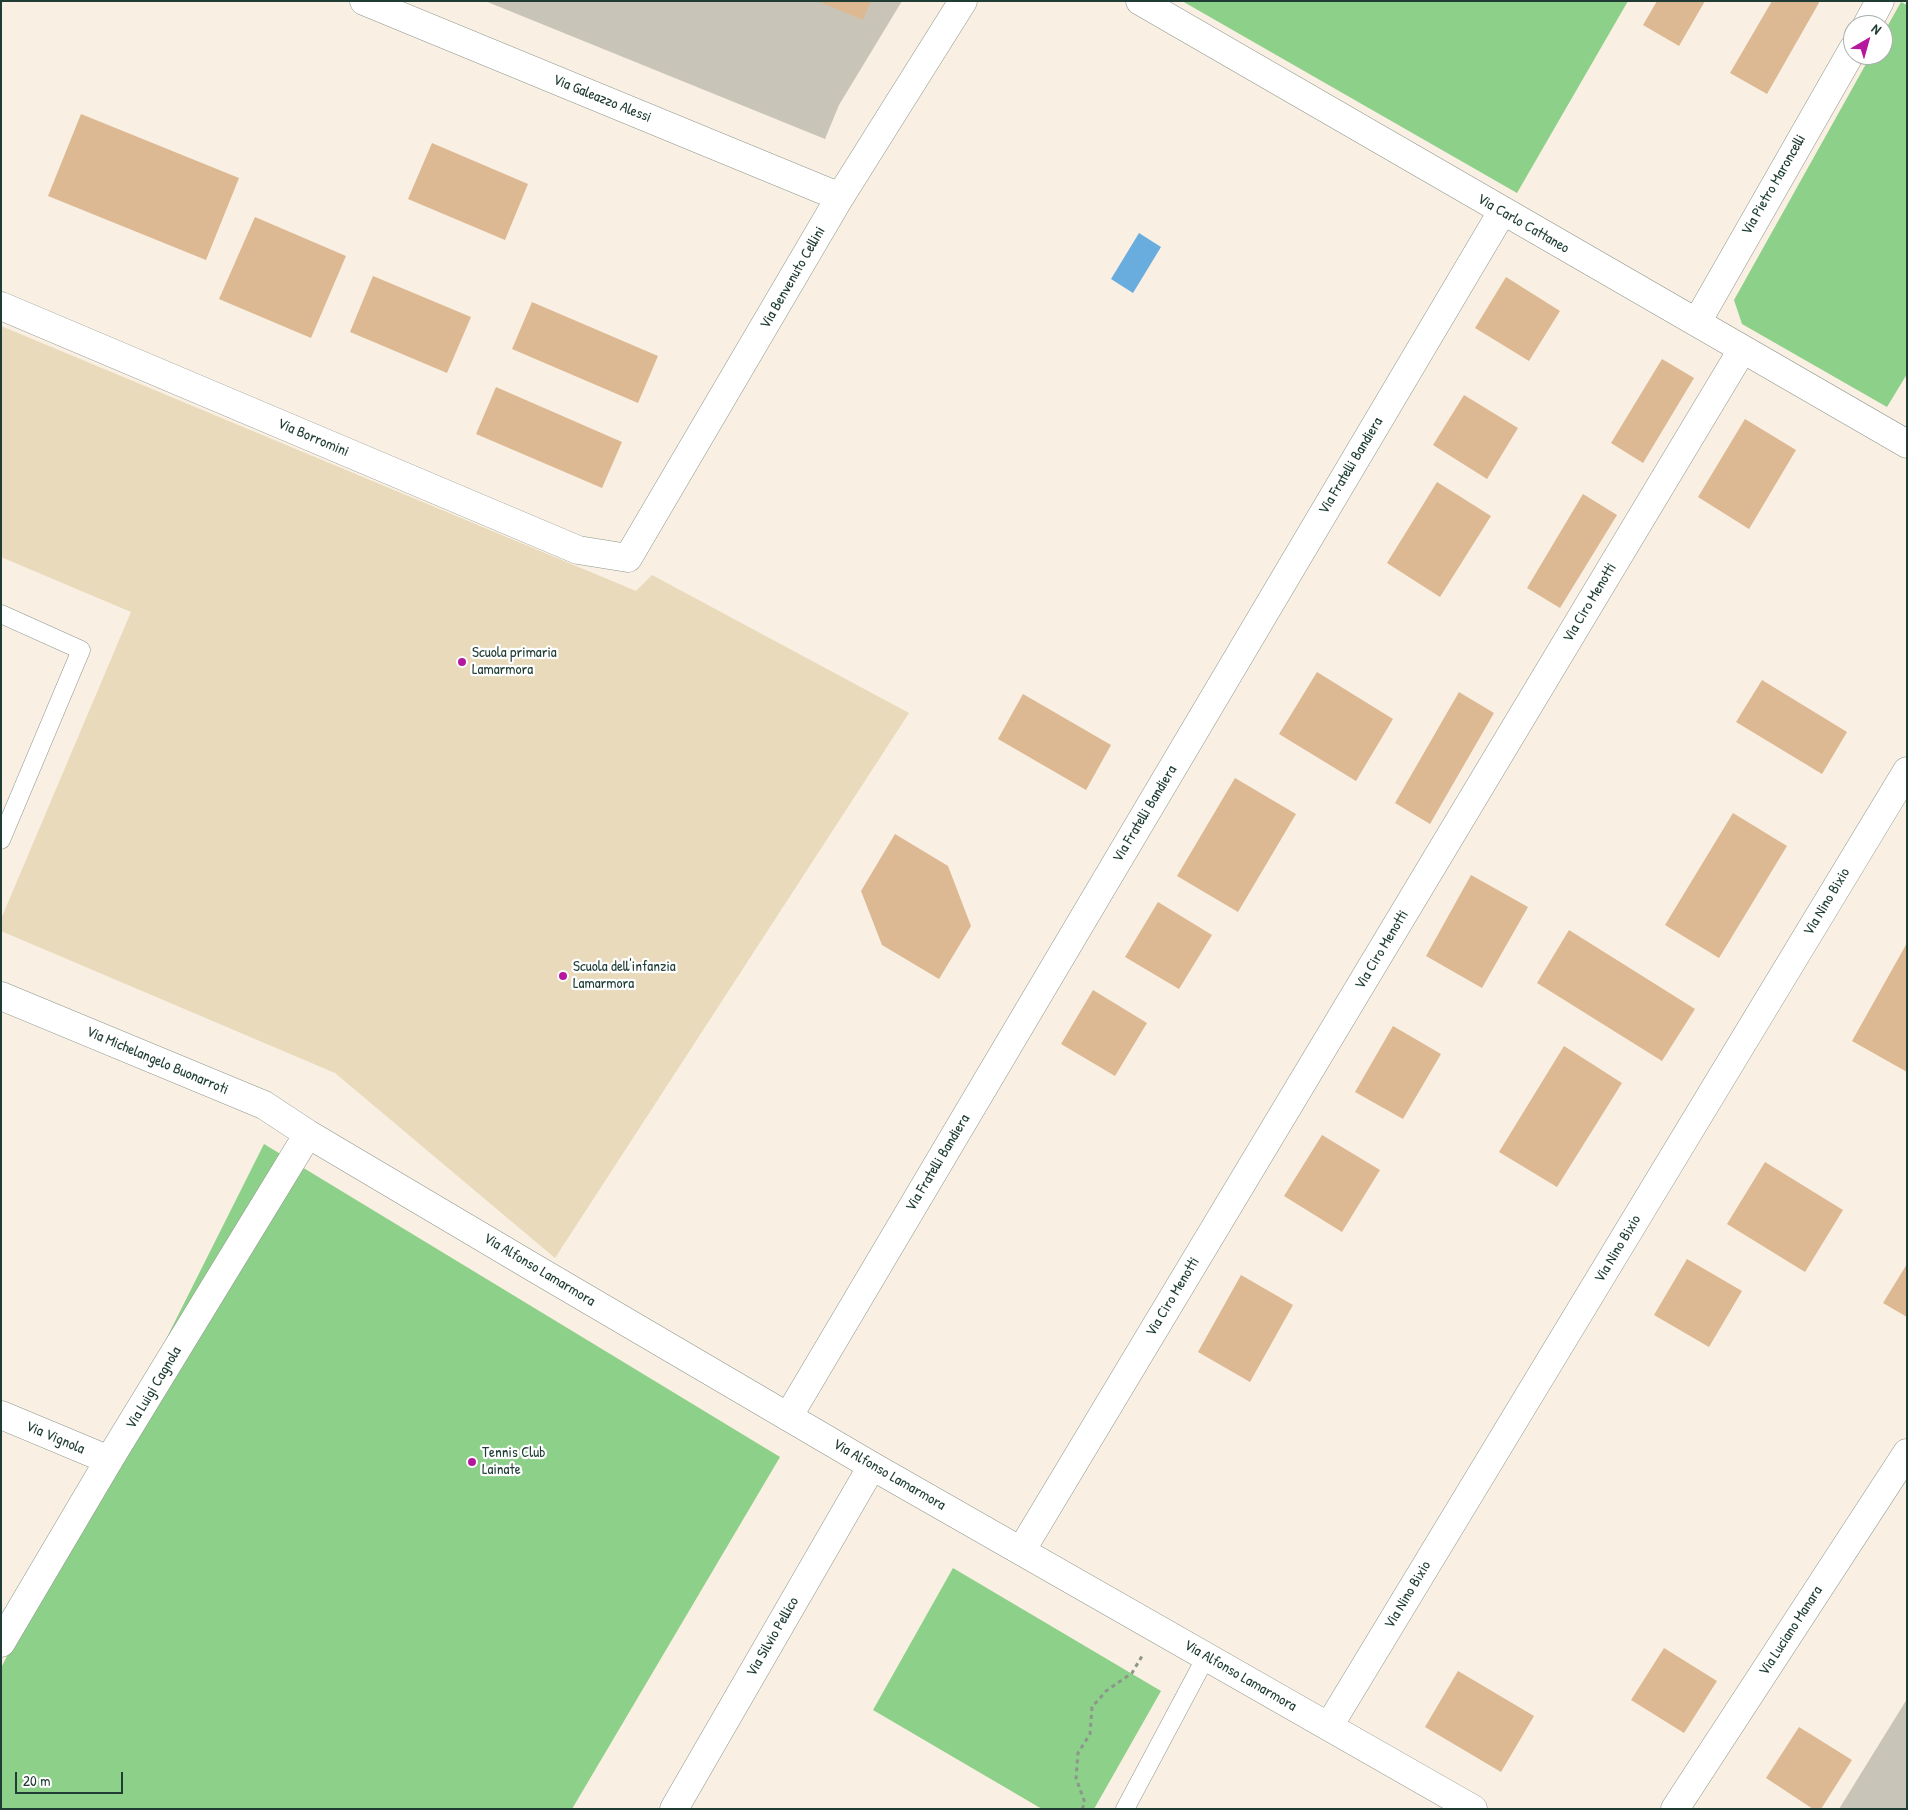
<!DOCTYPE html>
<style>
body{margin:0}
#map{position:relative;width:1908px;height:1810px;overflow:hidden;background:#f9efe2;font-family:"Patrick Hand",sans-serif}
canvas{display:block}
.frame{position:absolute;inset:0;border:2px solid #1f3d34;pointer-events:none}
.north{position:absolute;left:1843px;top:15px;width:50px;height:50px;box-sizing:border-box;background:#fff;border:1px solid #a5b1ae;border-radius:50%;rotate:38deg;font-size:14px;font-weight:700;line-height:20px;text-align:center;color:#1f3d34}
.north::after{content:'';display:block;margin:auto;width:18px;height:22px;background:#b5179e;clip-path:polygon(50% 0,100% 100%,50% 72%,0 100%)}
.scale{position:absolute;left:15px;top:1772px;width:108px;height:22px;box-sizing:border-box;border:2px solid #1f3d34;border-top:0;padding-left:6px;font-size:15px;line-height:18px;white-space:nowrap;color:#1f3d34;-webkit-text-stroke:4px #fff;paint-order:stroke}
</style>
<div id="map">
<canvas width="1908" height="1810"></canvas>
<div class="frame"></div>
<div class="north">N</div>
<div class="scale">20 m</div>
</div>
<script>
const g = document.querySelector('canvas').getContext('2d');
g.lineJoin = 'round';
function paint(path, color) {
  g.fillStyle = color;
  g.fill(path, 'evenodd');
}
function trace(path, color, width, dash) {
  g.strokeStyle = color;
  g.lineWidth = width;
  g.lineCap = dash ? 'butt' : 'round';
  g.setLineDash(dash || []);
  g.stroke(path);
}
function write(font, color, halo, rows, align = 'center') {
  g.font = font + ' "Patrick Hand",sans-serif';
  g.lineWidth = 4.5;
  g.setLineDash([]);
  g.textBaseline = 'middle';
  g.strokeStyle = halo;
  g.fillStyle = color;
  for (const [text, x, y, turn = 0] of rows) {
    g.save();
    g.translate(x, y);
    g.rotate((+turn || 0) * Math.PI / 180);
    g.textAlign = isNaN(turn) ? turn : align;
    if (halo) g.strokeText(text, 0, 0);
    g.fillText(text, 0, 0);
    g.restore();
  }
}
paint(new Path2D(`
 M1,326L636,591L652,575L909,713L555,1258L335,1073L1,931V919L131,612L1,557Z`), '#e8daba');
paint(new Path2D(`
 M485,1H902L839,105L825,139Z
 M1907,1699V1809H1839Z`), '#c9c4b8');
paint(new Path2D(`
 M1182,1H1628L1517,193Z
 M1901,2L1907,5V374L1887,407L1742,324L1734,300L1871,55H1883V34Z
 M264,1144L780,1457L572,1809H1V1668Z
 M953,1568L1161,1691L1094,1809H1042L873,1710Z`), '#8dd089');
paint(new Path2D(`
 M1139,233L1161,247L1133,293L1111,279Z`), '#69addf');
paint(new Path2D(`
 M817,1H871L863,20Z
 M1657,1H1705L1679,46L1643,25Z
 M1772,1H1820L1767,94L1730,73Z
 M81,114L239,178L206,260L48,196Z
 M432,143L528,184L505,240L408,199Z
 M255,217L346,256L311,338L219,299Z
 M373,276L471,317L447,373L350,332Z
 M1506,277L1560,311L1529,361L1475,328Z
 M532,302L658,356L638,403L512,349Z
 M1662,359L1694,378L1643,463L1611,443Z
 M496,387L622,442L602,488L476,434Z
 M1464,395L1518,428L1487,479L1433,445Z
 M1745,419L1796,450L1749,529L1698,497Z
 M1437,482L1491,516L1440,597L1387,563Z
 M1583,494L1617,515L1560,608L1527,588Z
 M1317,672L1393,719L1356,781L1279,734Z
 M1762,680L1847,732L1822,774L1736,722Z
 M1459,692L1494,713L1430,824L1395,803Z
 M1023,694L1111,745L1086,790L998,739Z
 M1235,778L1296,814L1238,912L1177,876Z
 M1733,813L1787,846L1719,958L1665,925Z
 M895,834L948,866L971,926L939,979L882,945L861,891Z
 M1471,875L1528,907L1482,988L1426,956Z
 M1158,902L1212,935L1179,989L1125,957Z
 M1569,930L1695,1009L1662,1061L1537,983Z
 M1907,943V1072L1852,1041Z
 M1093,990L1147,1023L1115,1076L1061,1044Z
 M1393,1026L1441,1054L1403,1119L1355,1092Z
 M1564,1046L1622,1083L1557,1187L1499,1152Z
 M1322,1135L1380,1170L1342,1232L1284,1196Z
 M1765,1162L1843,1210L1805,1272L1727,1224Z
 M1687,1259L1742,1291L1709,1347L1654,1315Z
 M1907,1264V1317L1883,1303Z
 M1241,1275L1293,1305L1250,1382L1198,1352Z
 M1664,1648L1717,1681L1684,1733L1631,1700Z
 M1458,1671L1534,1716L1501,1772L1425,1727Z
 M1799,1727L1852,1760L1821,1809H1813L1766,1778Z`), '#ddb993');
const lane = new Path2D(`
 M1,614L81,650L1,840
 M1125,1809L1206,1657`);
const street = new Path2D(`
 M364,1L840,197
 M1140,1L1907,444
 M1867,25L1880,1
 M1,306L578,550L628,558L840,197L963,1
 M1697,322L1853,49
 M1,996L264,1105L308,1134L536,1269L872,1466L1473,1809
 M1,1415L109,1460
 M788,1417L1502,212
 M1021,1551L1742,350
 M1,1643L109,1460L308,1134
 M1329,1726L1907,771
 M674,1809L872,1466
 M1675,1809L1907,1453`);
trace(lane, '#8c968b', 19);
trace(street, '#8c968b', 29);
trace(new Path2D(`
 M1082,1809L1085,1803L1076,1778L1078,1753L1090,1734L1092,1707L1106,1691L1132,1673L1142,1656`), '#8c968b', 3, [4, 4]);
trace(lane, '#fff', 18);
trace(street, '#fff', 28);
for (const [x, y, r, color] of [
 [462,662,5,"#b5179e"],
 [563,976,5,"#b5179e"],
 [472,1462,5,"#b5179e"]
]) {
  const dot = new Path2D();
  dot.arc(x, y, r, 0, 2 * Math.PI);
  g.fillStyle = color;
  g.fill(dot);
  trace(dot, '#fff', 2);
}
write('15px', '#1f3d34', '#fff', [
 ["Via Galeazzo Alessi",602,99,22],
 ["Via Pietro Maroncelli",1774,185,-60],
 ["Via Carlo Cattaneo",1523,224,30],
 ["Via Benvenuto Cellini",793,278,-60],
 ["Via Borromini",313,438,23],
 ["Via Fratelli Bandiera",1351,466,-59],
 ["Via Ciro Menotti",1590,603,-59],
 ["Via Fratelli Bandiera",1145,814,-59],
 ["Via Nino Bixio",1827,902,-59],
 ["Via Ciro Menotti",1382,950,-59],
 ["Via Michelangelo Buonarroti",157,1061,23],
 ["Via Fratelli Bandiera",938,1163,-59],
 ["Via Nino Bixio",1618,1249,-59],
 ["Via Alfonso Lamarmora",539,1270,31],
 ["Via Ciro Menotti",1173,1297,-59],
 ["Via Luigi Cagnola",154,1388,-59],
 ["Via Vignola",55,1438,23],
 ["Via Alfonso Lamarmora",889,1475,30],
 ["Via Nino Bixio",1408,1595,-59],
 ["Via Luciano Manara",1791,1631,-57],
 ["Via Silvio Pellico",773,1637,-60],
 ["Via Alfonso Lamarmora",1240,1676,30]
]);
write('15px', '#1f3d34', '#fff', [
 ["Scuola primaria",472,653],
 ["Lamarmora",472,670],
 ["Scuola dell'infanzia",573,967],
 ["Lamarmora",573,984],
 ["Tennis Club",482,1453],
 ["Lainate",482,1470]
], 'left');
</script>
